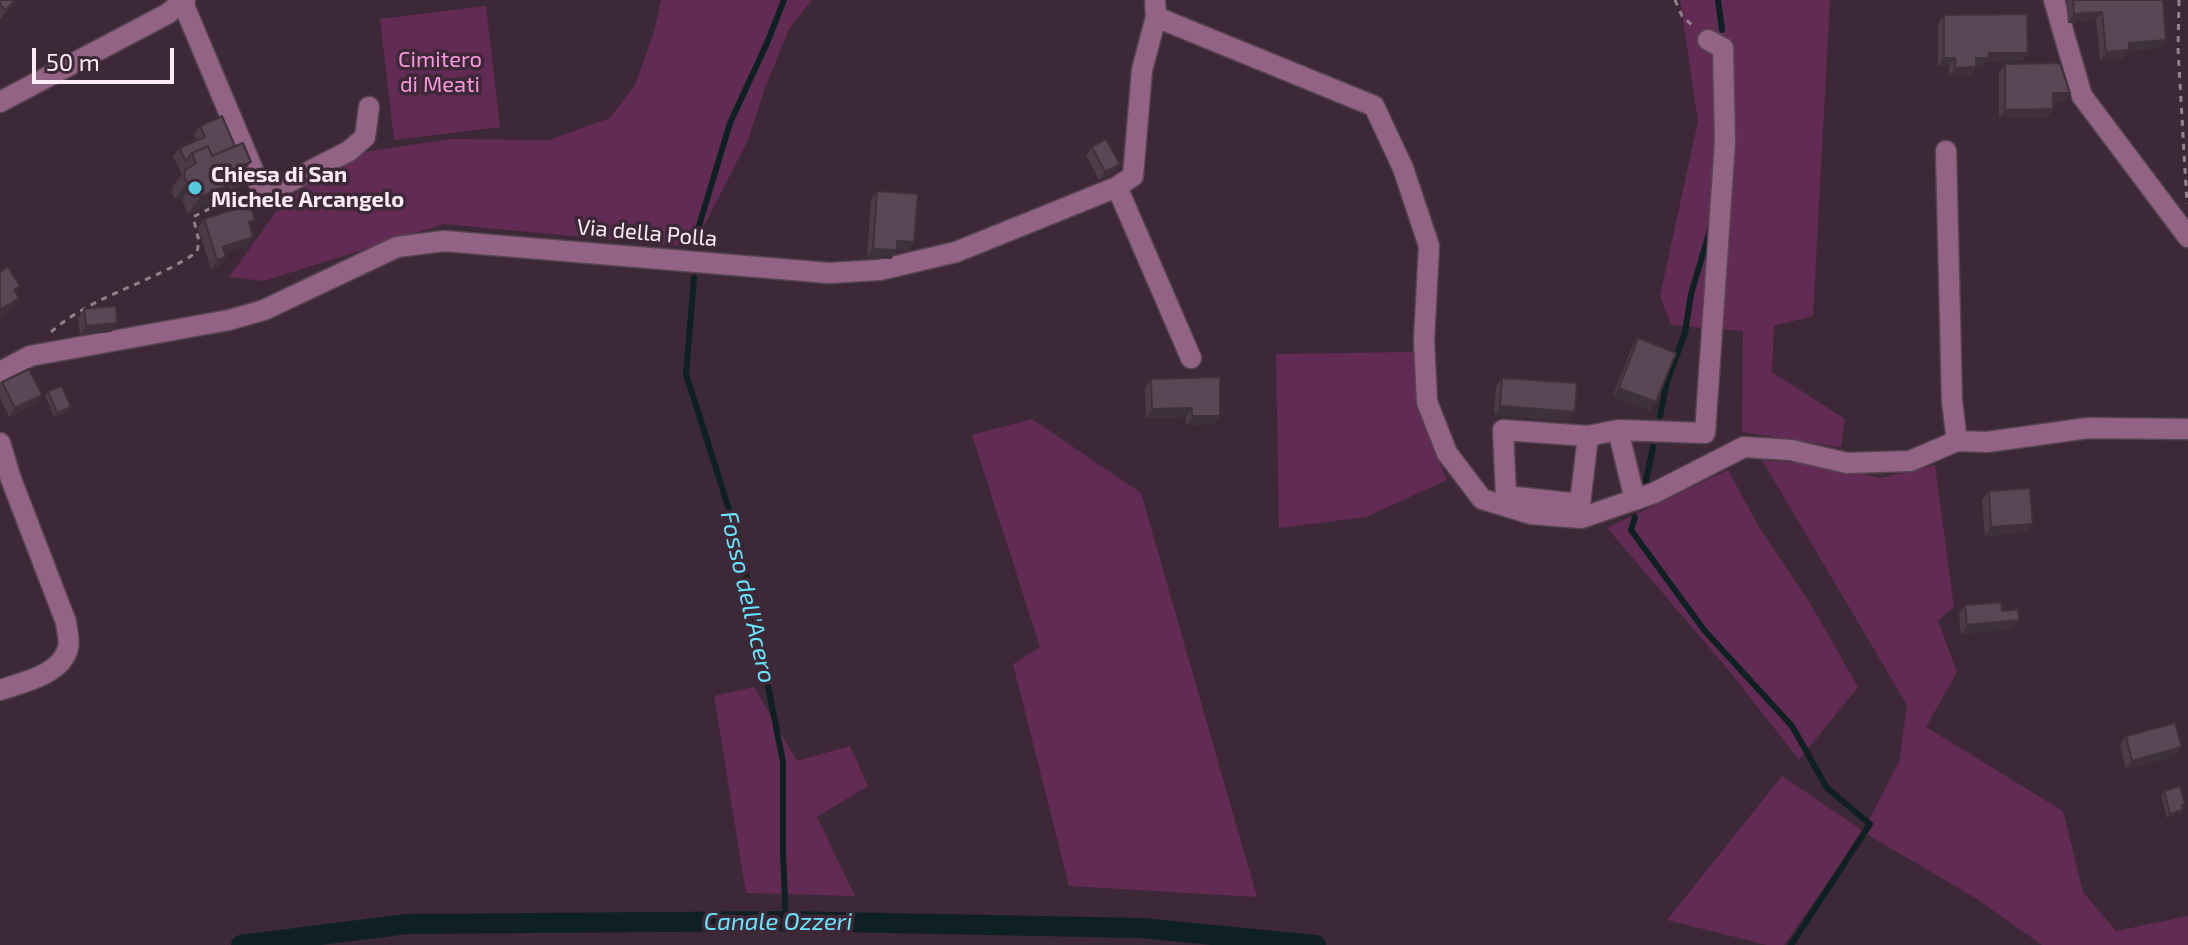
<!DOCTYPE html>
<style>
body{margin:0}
#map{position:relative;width:2188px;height:945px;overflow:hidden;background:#3c2836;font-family:"Exo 2",sans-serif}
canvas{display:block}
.scale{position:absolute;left:32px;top:48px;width:142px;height:36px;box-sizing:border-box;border:4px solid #faedf6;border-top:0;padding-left:10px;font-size:24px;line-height:28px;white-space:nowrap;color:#faedf6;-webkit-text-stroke:6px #3c2836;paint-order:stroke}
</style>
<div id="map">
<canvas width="2188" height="945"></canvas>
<div class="scale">50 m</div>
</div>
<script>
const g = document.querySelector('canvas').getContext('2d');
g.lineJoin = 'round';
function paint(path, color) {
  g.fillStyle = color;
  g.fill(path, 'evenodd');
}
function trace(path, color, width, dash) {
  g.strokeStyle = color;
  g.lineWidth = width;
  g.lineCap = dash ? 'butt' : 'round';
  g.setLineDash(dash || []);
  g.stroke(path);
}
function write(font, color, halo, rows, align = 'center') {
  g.font = font + ' "Exo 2",sans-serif';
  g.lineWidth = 7;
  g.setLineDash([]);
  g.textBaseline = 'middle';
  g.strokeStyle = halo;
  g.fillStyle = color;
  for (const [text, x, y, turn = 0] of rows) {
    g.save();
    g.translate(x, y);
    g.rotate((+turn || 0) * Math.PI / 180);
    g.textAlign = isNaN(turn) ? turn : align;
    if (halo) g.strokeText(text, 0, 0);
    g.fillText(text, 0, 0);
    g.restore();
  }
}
paint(new Path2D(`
 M661,0H812L789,29L765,88L748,140L705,224L689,247L444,224L264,281L229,277L284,201L358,153L451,139L549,140L610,118L635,85L654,32Z
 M1680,0H1830L1813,316L1774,326L1772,372L1845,419L1841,447L1742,432L1743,331L1671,325L1660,296L1698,121Z
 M486,6L500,127L394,140L380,19Z
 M1413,352L1423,424L1447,480L1366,517L1279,528L1276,354Z
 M1032,419L1141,493L1257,897L1069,886L1013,664L1040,647L972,435Z
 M1762,460L1815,464L1881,478L1935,465L1954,607L1938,621L1957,672L1926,727L2063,811L2083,892L2116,931L2188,916V945H2042L1977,899L1863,832L1784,945H1767L1667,920L1782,776L1863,831L1899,762L1907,705Z
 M1728,470L1759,527L1810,603L1858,687L1799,760L1731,673L1607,528Z
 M754,687L797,761L850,746L868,786L817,817L855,896L746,893L714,696Z`), '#622b54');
trace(new Path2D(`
 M1718,0L1722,30
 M697,244L698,229L730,123L767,43L784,0
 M694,278L686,374L740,544L783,762V854L786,921
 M1660,416L1667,382L1685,333L1691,294L1710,230
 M1646,481L1653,447
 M1635,517L1631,530L1704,630L1792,726L1827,788L1870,824L1791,945`), '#0f2023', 6);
trace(new Path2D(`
 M241,945L407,924L786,921L1141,928L1316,945`), '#0f2023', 20);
const minor = new Path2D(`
 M2054,0L2082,96L2188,237
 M183,3L259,184L283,185L349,151L365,137L369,107
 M1156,17L1374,106L1403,168L1429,246L1424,340L1427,402L1447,453L1482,499L1531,514L1581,518L1654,493L1744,447L1791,450L1847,463L1910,461L1957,441L1987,442L2088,428L2188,429
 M0,102L167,14L185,0
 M1946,151L1952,401L1957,441
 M1117,187L1191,358
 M0,372L30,356L229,320L264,310L397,247L444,241L829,273L880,270L956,252L1117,187L1133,176L1142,70L1156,17L1155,0
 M1588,436L1503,430L1506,496L1580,504L1588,436L1618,430
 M0,443L11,479L66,622C67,630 70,641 68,648C61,675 23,682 0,690
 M1635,500L1618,430L1705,433L1725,142L1723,48L1708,40`);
trace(minor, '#574451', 23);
trace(new Path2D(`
 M1675,0L1682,16L1693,26
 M2179,0L2178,49L2187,204
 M51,332C94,294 151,284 197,252L199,241L193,217L240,193`), '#91818c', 3, [6, 6]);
trace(minor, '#936385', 20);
paint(new Path2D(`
 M0,0H17L0,20Z
 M2068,0H2163L2166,40L2160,48L2128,51L2123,59L2100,61L2096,20L2068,23L2066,2Z
 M1944,15L2028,53L2021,61L1985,62L1982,67H1976L1970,76H1949V66H1938V24Z
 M2005,64L2070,93L2064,101L2053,102V109L2047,118H1999V73Z
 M200,126L242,174L246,183L243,187L232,192L228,183L225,185L214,202L188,214L182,200L175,199L172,193L173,186L182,174L173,157L179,148L197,141L194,134Z
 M1092,147L1120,164L1114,172L1099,180L1086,155Z
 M877,191L908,251L897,250L891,259L867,257L871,200Z
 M204,219L250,227L247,246L224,253L220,266L211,269L198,228Z
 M84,309L117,323L111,332L80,335L78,318Z
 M1638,338L1650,411L1613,396L1632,347Z
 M1502,378L1569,421L1494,415L1496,387Z
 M1151,379L1214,424L1186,425V417L1146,418L1145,388Z
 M2,382L36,404L9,417L0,398V385Z
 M48,391L71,407L68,412L54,417L45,396Z
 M1989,491L2033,524L2027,532L1985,536L1982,500Z
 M1965,605L2002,611L2013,629L1961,634L1959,614Z
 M2126,736L2175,756L2126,769L2120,745Z
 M2164,791L2185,804L2182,807L2183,810L2180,814L2167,818L2161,795Z`), '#4d3c48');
paint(new Path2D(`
 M15,0H17L0,20L6,10Z
 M2102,12L2096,20L2068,23L2074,14Z
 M2166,40L2160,48L2128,51L2123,59L2100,61L2106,52L2129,43Z
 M1989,53H2028L2021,61L1985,62L1982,67H1970L1976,58Z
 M1944,58H1955L1949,66H1938Z
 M1976,67L1970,76H1949L1955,68Z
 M2053,93H2070L2064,101L2047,102Z
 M2053,109L2047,118H1999L2005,110Z
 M251,162L239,178L231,179L228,183L209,191L221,175Z
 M1120,164L1114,172L1099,180L1105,172Z
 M187,182L194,183L182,200L175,199Z
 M246,183L243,187L232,192L235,188Z
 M226,186L214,202L188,214L200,197Z
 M253,237L247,246L216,256L223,247Z
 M897,241L914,242L908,251L891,249Z
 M873,249L897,250L891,259L867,257Z
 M226,257L220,266L211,269L217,260Z
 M19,298L10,311L0,317V310Z
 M117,323L111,332L80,335L86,326Z
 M1619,388L1656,402L1650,411L1613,396Z
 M42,395L36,404L9,417L15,408Z
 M1500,406L1575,412L1569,421L1494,415Z
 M71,407L68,412L54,417L57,413Z
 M1192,408L1186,417L1146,418L1152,409Z
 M1192,416H1220L1214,424L1186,425Z
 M2033,524L2027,532L1985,536L1991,527Z
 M2019,620L2013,629L1961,634L1967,625Z
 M2182,747L2175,756L2126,769L2132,761Z
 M2183,810L2180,814L2167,818L2170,814Z`), '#3f313b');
const building = new Path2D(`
 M0,0H15L6,10L0,5Z
 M2073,0H2163L2166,40L2129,43V50L2106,52L2102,12L2074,14Z
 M2027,14L2028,53H1989L1988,58H1976V67L1955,68V58H1944V15Z
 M2060,63L2070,93H2053V109L2005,110V64Z
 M222,116L235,146L212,156L208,146L192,153L186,161L179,148L205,137L200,126Z
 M1106,139L1120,164L1105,172L1092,147Z
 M243,143L251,162L221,175L226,186L200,197L194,183L187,182L184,177L185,170L196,163L192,153L208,146L212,156Z
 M242,174L246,183L235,188L231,179Z
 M877,191L918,194L914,242L897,241V250L873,249Z
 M250,204L255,220L249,222L253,237L223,247L226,257L217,260L204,219Z
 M8,267L20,286L14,290L19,298L0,310V272Z
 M116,306L117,323L86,326L84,309Z
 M1638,338L1676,353L1656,402L1619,388Z
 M29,369L42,395L15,408L2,382Z
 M1220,377V416H1192V408L1152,409L1151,379Z
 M1502,378L1577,383L1575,412L1500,406Z
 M62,386L71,407L57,413L48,391Z
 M2030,488L2033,524L1991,527L1989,491Z
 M2001,602L2002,611L2018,609L2019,620L1967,625L1965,605Z
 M2175,723L2182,747L2132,761L2126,736Z
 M2180,786L2185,804L2182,805L2183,810L2170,814L2164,791Z`);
paint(building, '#5a4654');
trace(building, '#3f313b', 2);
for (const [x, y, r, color] of [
 [195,188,8,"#55cadf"]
]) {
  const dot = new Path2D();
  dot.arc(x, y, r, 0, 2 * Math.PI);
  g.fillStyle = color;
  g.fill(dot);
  trace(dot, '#3c2836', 3);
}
write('22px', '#fa98de', '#3c2836', [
 ["Cimitero",440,60],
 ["di Meati",440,85]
]);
write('bold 22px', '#faedf6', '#3c2836', [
 ["Chiesa di San",211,175],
 ["Michele Arcangelo",211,200]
], 'left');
write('22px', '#faedf6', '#3c2836', [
 ["Via della Polla",647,233,5]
]);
write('italic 24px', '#67e6fd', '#3c2836', [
 ["Fosso dell'Acero",748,597,77],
 ["Canale Ozzeri",778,922]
]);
</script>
